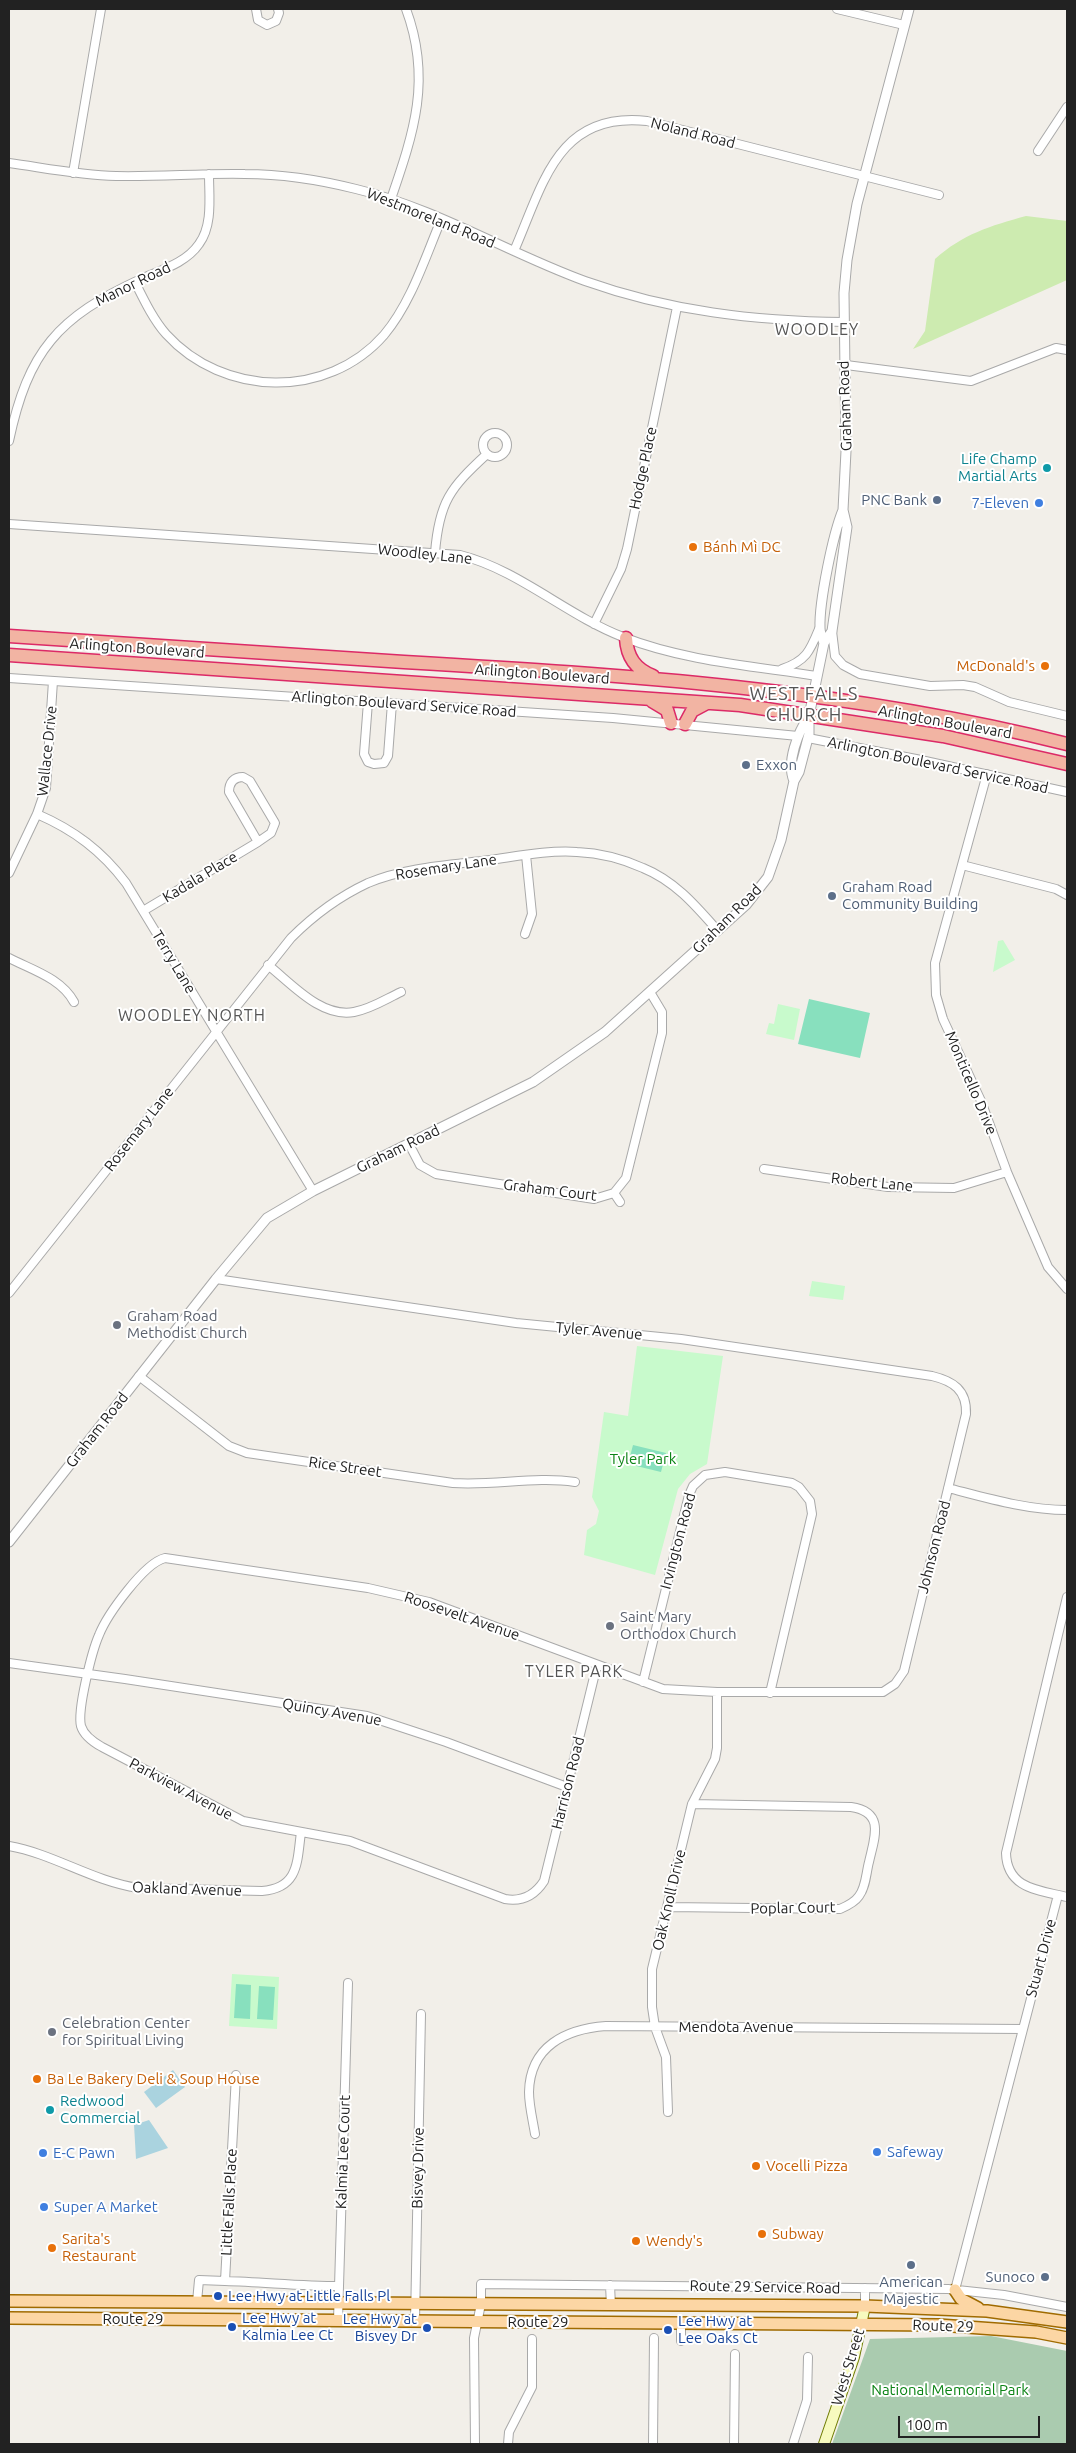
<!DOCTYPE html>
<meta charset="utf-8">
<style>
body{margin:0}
#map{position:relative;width:1076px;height:2453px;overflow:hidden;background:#f2efe9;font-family:Ubuntu,sans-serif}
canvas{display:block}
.frame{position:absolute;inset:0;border:10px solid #222;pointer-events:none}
.scale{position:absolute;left:898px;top:2416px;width:142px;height:22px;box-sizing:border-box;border:2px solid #222;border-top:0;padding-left:6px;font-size:15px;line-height:18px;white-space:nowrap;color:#222;-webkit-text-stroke:4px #fff;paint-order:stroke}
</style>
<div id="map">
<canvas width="1076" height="2453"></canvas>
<div class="frame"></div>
<div class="scale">100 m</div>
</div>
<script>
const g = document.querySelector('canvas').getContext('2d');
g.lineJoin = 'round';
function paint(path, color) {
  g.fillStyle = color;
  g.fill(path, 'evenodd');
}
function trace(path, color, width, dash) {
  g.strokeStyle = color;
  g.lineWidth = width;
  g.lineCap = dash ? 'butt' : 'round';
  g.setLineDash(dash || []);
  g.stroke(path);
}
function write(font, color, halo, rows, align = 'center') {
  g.font = font + ' Ubuntu,sans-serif';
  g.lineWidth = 4;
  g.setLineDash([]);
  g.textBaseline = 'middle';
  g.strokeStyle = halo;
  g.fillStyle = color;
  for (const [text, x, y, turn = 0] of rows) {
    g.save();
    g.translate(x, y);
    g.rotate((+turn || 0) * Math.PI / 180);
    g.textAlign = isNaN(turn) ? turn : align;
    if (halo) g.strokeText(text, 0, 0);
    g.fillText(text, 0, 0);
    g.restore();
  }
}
paint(new Path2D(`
 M1026,216L1067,221V280L913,349L925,331L935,259C963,234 990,226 1026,216Z`), '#cdebb0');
paint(new Path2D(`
 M991,2336L1067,2351V2444H832L870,2339Z`), '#aacbaf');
paint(new Path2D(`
 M1003,940L1015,960L993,972L998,941Z
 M778,1004L800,1009L794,1040L766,1034L769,1023L774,1024Z
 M812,1281L845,1286L843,1300L809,1296Z
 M637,1346L723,1356L707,1464L690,1474L678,1489L655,1575L584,1555L587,1530L596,1524L599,1511L592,1497L604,1412L628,1416Z
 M232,1974L279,1977L277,2029L229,2026Z`), '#c8facc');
paint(new Path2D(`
 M809,999L870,1013L860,1058L798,1044Z
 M633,1445L666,1453L661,1472L628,1464Z
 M236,1984L251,1985L250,2019L234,2018Z
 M259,1986L275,1987L273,2020L257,2019Z`), '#88e0be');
paint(new Path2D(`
 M173,2070L185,2087L156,2108L144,2092Z
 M149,2120L168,2148L136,2159L134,2125Z`), '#aad3df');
const minor = new Path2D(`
 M256,9L258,20L267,25L276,21L279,13L278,9
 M837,9L904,25
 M1038,151L1067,107
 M9,163C45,168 79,175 116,176C159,177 202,173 245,174C283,174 320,180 356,189C436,208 508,253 585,281C669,311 755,321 844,322
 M73,173L101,9
 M391,199C414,132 432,79 406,9
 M514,251C543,185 557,111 647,121L939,195
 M135,282C144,300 153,319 166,334C223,397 327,400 384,335C411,303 425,258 441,220
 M846,365L971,381L1056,348L1067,350
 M483 445a12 12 0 1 1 24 0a12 12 0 1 1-24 0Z
 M9,441C28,351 58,317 141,279C161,270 186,263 199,244C213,225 209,197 209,174
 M9,524L460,555C519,570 566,615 623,637C684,661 753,666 817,676
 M435,553C439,502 450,488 487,454
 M594,624L621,569L627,549L677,307
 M832,631L835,656L843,665L860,674L930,686L963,685L975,687L1009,702L1067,716
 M782,669C806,661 810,651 819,629
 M9,678L613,718L798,736
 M368,702L364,754L368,762L374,764L384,763L388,756L392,703
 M808,738L916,759L1067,792
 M987,774L935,963L936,995L943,1019L981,1101L1007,1172L1048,1267L1067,1289
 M243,777L250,781L275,823L271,833L258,842L229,792C229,782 234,777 243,777Z
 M37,814C74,830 102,851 126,883L313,1191
 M962,865L1056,889L1067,895
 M9,873L37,814L46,788L53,681
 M143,911L258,842
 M525,934L532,914L526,855
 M9,958C32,970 61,978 74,1002
 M268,965C292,984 321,1018 354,1012C371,1009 386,999 401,992
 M409,1144L420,1165L436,1174L594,1199L614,1193L626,1178L662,1033V1012L650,992
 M764,1169L888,1187L954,1188L1007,1172
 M614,1193L620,1202
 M216,1279L516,1323L681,1339L932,1376C953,1381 967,1390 966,1414L904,1671L895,1684L883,1692H717L663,1689L429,1602L368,1588L165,1558C144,1563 107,1615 99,1635C92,1651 77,1710 81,1726C84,1736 93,1742 102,1747L243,1821L350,1841L505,1899C522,1902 535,1895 544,1881L597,1665
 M9,1293L291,938C314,915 338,897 368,883C406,867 450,865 490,860C519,856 549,850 577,852C599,853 623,859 643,868C675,881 696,906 718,931
 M139,1376L229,1446L247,1453L453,1483C494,1486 535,1476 575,1482
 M948,1488C987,1498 1027,1510 1067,1510
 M1067,1597L1006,1853C1007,1889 1039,1890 1067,1897
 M9,1663L125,1679L367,1716L446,1742L567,1787
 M643,1682L689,1495L693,1486L705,1475L725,1472L792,1483L799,1487L810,1501L812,1514L770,1693
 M9,1846C54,1854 92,1881 138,1888L262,1891C299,1888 297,1862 301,1832
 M667,1907L840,1909C847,1906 855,1902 859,1896C866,1887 866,1873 869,1862C874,1839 886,1812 851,1807L692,1804
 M668,2112L666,2057L655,2027L652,2007V1969L692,1804L715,1759L717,1748V1692
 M535,2134C533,2121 529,2106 529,2092C530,2046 566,2029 606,2026L1023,2029
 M225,2281C263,2282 301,2286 339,2286
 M610,2285L611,2306
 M865,2288V2306
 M955,2290L1058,1895
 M197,2302L199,2280L225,2281L236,2075
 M338,2320L348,1983
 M415,2321L421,2014
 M681,2341V2322
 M475,2444L474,2338L481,2304V2284L948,2289L1004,2295L1067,2307
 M508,2444L509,2432L532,2387V2339
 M653,2444L654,2338
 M734,2444L735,2354
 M793,2444L807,2400L808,2357`);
const tertiary = new Path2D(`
 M824,643C822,638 820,633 820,628C819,602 833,534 843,510
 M794,781C786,762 798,732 809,716
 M9,1542L216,1279L267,1218L313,1191L533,1082L605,1032L746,905L768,877L781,840L794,781L799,772L809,734V716L824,643L832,631L847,527L843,510L846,451L844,293L847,260L857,204L909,9`);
const secondary = new Path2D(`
 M824,2444L854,2357L865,2306`);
const primary = new Path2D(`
 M955,2290L961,2299L978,2308
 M9,2301L865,2306L987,2311L1067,2322
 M9,2318L939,2325L1036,2332L1067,2338`);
const trunk = new Path2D(`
 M9,636C141,644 272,654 404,662C627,675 850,689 1067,744
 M626,638C627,657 635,669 653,676
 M9,655L740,705L943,736L1067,764
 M652,701L667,710L671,723
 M685,724L692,711L707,703`);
trace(minor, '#a9a9a9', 10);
trace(tertiary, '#a9a9a9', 11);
trace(secondary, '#707d05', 12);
trace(primary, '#a06b00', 14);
trace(trunk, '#dc2a67', 15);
trace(minor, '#fff', 8);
trace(tertiary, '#fff', 9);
trace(secondary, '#f7fabf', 10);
trace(primary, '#fcd6a4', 11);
trace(trunk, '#f2b4a3', 12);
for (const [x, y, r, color] of [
 [1047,468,5,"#0f9aa8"],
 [937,500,5,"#5c6f8a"],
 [1039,503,5,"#3f7fe0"],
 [693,547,5,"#e8710a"],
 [1045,666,5,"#e8710a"],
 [746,765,5,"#5c6f8a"],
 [832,896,5,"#5c6f8a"],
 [117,1325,5,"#6b7280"],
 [610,1626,5,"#6b7280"],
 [52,2032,5,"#6b7280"],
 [37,2079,5,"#e8710a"],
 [50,2110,5,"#0f9aa8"],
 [877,2152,5,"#3f7fe0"],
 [43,2153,5,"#3f7fe0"],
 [756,2166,5,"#e8710a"],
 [44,2207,5,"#3f7fe0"],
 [762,2234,5,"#e8710a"],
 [636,2241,5,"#e8710a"],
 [52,2248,5,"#e8710a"],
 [911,2265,5,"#5c6f8a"],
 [1045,2277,5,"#5c6f8a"],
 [218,2296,5,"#1a4fb4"],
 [232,2327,5,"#1a4fb4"],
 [427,2328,5,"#1a4fb4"],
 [668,2330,5,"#1a4fb4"]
]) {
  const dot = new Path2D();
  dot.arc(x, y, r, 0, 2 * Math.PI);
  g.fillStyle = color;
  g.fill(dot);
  trace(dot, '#fff', 2);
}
write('15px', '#222', '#fff', [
 ["Noland Road",693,133,14],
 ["Westmoreland Road",431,218,22],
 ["Manor Road",133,284,-26],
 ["Graham Road",845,406,-92],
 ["Hodge Place",643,468,-78],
 ["Woodley Lane",425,554,6],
 ["Arlington Boulevard",137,648,4],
 ["Arlington Boulevard",542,674,4],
 ["Arlington Boulevard Service Road",404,704,4],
 ["Arlington Boulevard",945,722,10],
 ["Wallace Drive",47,751,-84],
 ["Arlington Boulevard Service Road",938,765,12],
 ["Rosemary Lane",446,867,-9],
 ["Kadala Place",200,877,-31],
 ["Graham Road",727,919,-45],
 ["Terry Lane",174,962,59],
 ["Monticello Drive",971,1083,67],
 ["Rosemary Lane",139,1129,-52],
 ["Graham Road",398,1149,-26],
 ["Robert Lane",872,1182,6],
 ["Graham Court",550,1190,7],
 ["Tyler Avenue",599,1331,5],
 ["Graham Road",97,1430,-52],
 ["Rice Street",345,1467,8],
 ["Irvington Road",678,1541,-75],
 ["Johnson Road",934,1547,-76],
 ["Roosevelt Avenue",462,1616,19],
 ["Quincy Avenue",332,1712,10],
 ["Harrison Road",568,1783,-76],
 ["Parkview Avenue",181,1789,28],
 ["Oakland Avenue",187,1889,2],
 ["Oak Knoll Drive",669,1900,-77],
 ["Poplar Court",793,1908,-1],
 ["Stuart Drive",1041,1958,-75],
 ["Mendota Avenue",736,2027],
 ["Kalmia Lee Court",343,2152,-88],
 ["Bisvey Drive",418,2168,-89],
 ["Little Falls Place",229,2202,-87],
 ["Route 29 Service Road",765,2287,1],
 ["Route 29",133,2319],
 ["Route 29",538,2322],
 ["Route 29",943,2326,2],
 ["West Street",848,2367,-73]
]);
write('15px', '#0d838f', '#fff', [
 ["Life Champ",1037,459],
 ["Martial Arts",1037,476],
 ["Redwood",60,2101,"left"],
 ["Commercial",60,2118,"left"]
], 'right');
write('15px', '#4e5e75', '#fff', [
 ["PNC Bank",927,500],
 ["Exxon",756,765,"left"],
 ["Graham Road",842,887,"left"],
 ["Community Building",842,904,"left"],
 ["Sunoco",1035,2277],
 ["American",911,2282,"center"],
 ["Majestic",911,2299,"center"]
], 'right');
write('15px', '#366cbe', '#fff', [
 ["7-Eleven",1029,503,"right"],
 ["Safeway",887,2152],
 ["E-C Pawn",53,2153],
 ["Super A Market",54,2207]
], 'left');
write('15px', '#c56008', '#fff', [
 ["Bánh Mì DC",703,547],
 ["McDonald's",1035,666,"right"],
 ["Ba Le Bakery Deli & Soup House",47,2079],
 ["Vocelli Pizza",766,2166],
 ["Subway",772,2234],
 ["Sarita's",62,2239],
 ["Restaurant",62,2256],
 ["Wendy's",646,2241]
], 'left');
write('15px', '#5b616d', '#fff', [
 ["Graham Road",127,1316],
 ["Methodist Church",127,1333],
 ["Saint Mary",620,1617],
 ["Orthodox Church",620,1634],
 ["Celebration Center",62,2023],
 ["for Spiritual Living",62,2040]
], 'left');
write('15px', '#0c8416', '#fff', [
 ["Tyler Park",643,1459],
 ["National Memorial Park",950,2390]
]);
write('15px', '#164399', '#fff', [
 ["Lee Hwy at Little Falls Pl",228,2296],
 ["Lee Hwy at",242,2318],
 ["Kalmia Lee Ct",242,2335],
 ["Lee Hwy at",417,2319,"right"],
 ["Bisvey Dr",417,2336,"right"],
 ["Lee Hwy at",678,2321],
 ["Lee Oaks Ct",678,2338]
], 'left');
g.letterSpacing = '1px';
write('16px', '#555', '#fff', [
 ["WOODLEY",817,330],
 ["WOODLEY NORTH",192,1016],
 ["TYLER PARK",574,1672]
]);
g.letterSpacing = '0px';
g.letterSpacing = '1px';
write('18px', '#555', '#fff', [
 ["WEST FALLS",804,694],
 ["CHURCH",804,715]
]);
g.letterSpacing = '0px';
</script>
